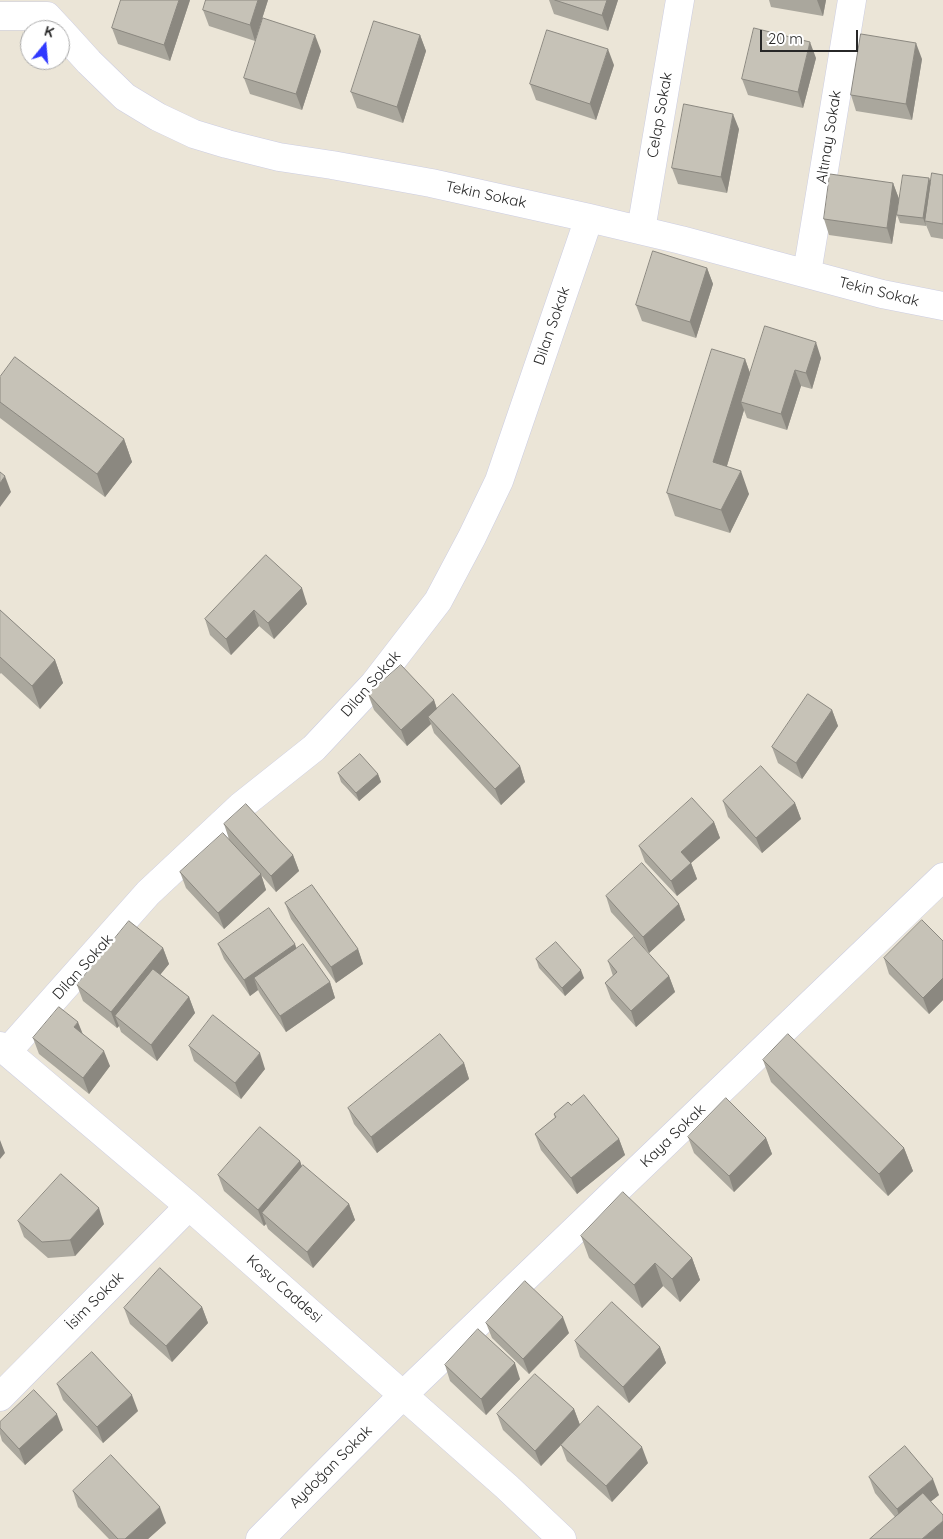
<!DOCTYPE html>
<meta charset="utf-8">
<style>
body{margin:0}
#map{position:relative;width:943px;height:1539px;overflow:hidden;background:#ebe5d7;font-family:Quicksand,sans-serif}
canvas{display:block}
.north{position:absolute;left:20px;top:20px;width:50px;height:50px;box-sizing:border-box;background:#fff;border:1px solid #a9a9a9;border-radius:50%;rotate:17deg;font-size:14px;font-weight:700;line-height:20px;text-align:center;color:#272727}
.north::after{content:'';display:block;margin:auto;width:18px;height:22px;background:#3039ff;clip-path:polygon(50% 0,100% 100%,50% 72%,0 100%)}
.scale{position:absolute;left:760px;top:30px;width:98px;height:22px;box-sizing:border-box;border:2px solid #272727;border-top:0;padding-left:6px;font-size:15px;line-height:18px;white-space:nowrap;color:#272727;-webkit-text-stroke:4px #fff;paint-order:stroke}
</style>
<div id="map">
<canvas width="943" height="1539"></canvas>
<div class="north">K</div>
<div class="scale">20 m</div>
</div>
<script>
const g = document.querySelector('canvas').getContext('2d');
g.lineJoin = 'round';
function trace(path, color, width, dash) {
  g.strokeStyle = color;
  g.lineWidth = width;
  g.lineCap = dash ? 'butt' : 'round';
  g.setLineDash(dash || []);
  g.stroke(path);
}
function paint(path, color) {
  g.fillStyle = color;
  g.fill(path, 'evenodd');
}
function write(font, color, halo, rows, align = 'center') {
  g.font = font + ' Quicksand,sans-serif';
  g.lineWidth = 5;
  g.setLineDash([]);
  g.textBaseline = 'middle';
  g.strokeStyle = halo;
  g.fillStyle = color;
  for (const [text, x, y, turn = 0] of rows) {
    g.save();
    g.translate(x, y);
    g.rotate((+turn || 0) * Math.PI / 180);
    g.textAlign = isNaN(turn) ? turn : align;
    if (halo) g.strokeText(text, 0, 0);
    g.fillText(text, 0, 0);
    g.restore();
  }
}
const minor = new Path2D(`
 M0,16H47L60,30
 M60,30L89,62L125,97L158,117L194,134L227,144L279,157L332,165L431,183L589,218L681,240L882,294L943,306
 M641,230L680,0
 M807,273L852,0
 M0,1046L189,1206L507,1487L562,1539
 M7,1052L148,893L241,806L314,748L374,684L438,601L472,537L499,481L589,218
 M0,1397L189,1206
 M260,1539L403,1395L943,877`);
trace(minor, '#cccde2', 29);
trace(minor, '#fff', 28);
paint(new Path2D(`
 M190,0L170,61L118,44L112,28Z
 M268,0L255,41L209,26L203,10Z
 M549,0H618L608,31L554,14Z
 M769,0H826L823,16L771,7Z
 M420,35L426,51L403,123L357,108L351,92Z
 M321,51L302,110L250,94L244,78Z
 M816,58L803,108L748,95L742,79Z
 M922,59L912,120L856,111L851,95Z
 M614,65L596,120L536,100L530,84Z
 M739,129L727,193L678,184L672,168Z
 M943,175V239L931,237L926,225V226L900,223L897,215L929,178L930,183Z
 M893,183L899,199L892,244L829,235L824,219Z
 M707,268L713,284L696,338L642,321L636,305Z
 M821,358L812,389L801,386L787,430L747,418L744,410L727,466L749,494L730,533L675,516L667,493L745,359L750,373Z
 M0,377L124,439L132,462L105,497L0,418Z
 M266,555L307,604L274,639L259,626L231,655L210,635L205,619Z
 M0,610L55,660L63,683L40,709L1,673L0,674Z
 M368,694L434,700L437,709L520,766L525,782L501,805L434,733L431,724L407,746L374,710Z
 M832,710L838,726L802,779L778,763L772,747Z
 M338,773L378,774L381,782L359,801L341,782Z
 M723,801L795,803L801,819L762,853L728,817Z
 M714,822L720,838L691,863L697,879L677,896L645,862L639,846Z
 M224,824L293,855L299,871L276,892L261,875L266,890L224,929L186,888L180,872L229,839Z
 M606,896L679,904L685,920L649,953L611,912Z
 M285,903L358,949L363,964L336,983L291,919Z
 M943,941V1000L929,1014L889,974L884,958Z
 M218,944H295L296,949L330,982L335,998L286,1032L260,994L258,990L250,996L224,959Z
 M163,948L169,964L160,974L189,997L195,1013L157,1061L121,1032L119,1026L117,1028L83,1001L77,985Z
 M536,959L584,978L565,996L539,968Z
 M608,961L669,976L675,992L636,1027L611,999L605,983L613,976Z
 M33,1038L110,1066L89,1094L39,1054Z
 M189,1046L265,1069L241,1099L194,1061Z
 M763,1060L904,1148L913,1171L888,1196L771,1082Z
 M464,1063L469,1079L377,1153L354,1124L348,1108Z
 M571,1105L619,1139L625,1155L577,1194L541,1150L535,1134L555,1118L554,1114Z
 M688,1137L766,1138L772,1154L734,1192L694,1153Z
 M300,1161L302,1167L349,1204L355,1220L313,1268L268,1229L266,1224L264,1226L224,1191L218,1175Z
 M18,1221L104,1224L75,1256L48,1258L24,1237Z
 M581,1236L692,1258L700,1280L680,1302L663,1286L642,1308L589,1258Z
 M202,1307L208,1323L172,1362L130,1324L124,1308Z
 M486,1323L569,1333L529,1374L492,1338Z
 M575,1341L660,1347L666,1363L629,1403L580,1357Z
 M445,1365L520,1379L486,1415L450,1381Z
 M57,1384L138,1411L103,1443L63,1400Z
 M574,1409L580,1425L541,1466L503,1430L497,1414Z
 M0,1422L63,1430L25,1465L2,1441L0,1434Z
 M561,1445L648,1463L612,1502L567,1461Z
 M869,1477L939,1495L931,1501L895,1517L875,1493Z
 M73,1491L166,1523L148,1539H109L78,1507Z`), '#aaa79d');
paint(new Path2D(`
 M179,0H190L170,61L164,45Z
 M258,0H268L255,41L250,25Z
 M607,0H618L608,31L602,15Z
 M817,0H826L823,16Z
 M315,35L321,51L302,110L296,94Z
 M420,35L426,51L403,123L397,107Z
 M810,42L816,58L803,108L798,92Z
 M916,43L922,59L912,120L906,104Z
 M608,49L614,65L596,120L590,104Z
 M733,114L739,129L727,193L721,177Z
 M929,178L932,187L925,221L926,226L923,218Z
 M893,183L899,199L892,244L887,228Z
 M707,268L713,284L696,338L690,322Z
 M816,342L821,358L812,389L806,373Z
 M745,359L753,382L741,402L744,410L721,485L713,462Z
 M795,370L801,386L787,430L781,414Z
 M124,439L132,462L105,497L97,474Z
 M741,471L749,494L730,533L721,510Z
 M5,476L11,492L0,507V483Z
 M302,588L307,604L274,639L268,623Z
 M254,610L259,626L231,655L226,639Z
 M55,660L63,683L40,709L32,686Z
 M434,700L439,716L428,717L431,724L407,746L401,730Z
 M832,710L838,726L802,779L796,763Z
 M520,766L525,782L501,805L495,789Z
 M378,774L381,782L359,801L356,793Z
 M795,803L801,819L762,853L756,838Z
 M714,822L720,838L691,863L697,879L677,896L671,881L681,852Z
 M293,855L299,871L276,892L271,876Z
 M261,874L266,890L224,929L218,913Z
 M679,904L685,920L649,953L643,937Z
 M295,944L300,960L254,978L258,990L250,996L244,980Z
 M163,948L169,964L122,1022L115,1016L119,1026L117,1028L111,1012Z
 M358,949L363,964L336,983L331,967Z
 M581,970L584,978L565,996L562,988Z
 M669,976L675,992L636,1027L631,1011Z
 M943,978V1000L929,1014L923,998Z
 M330,982L335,998L286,1032L280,1016Z
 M189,997L195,1013L157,1061L151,1045Z
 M78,1022L84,1037L74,1027Z
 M104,1051L110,1066L89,1094L83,1078Z
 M260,1053L265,1069L241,1099L235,1083Z
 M464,1063L469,1079L377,1153L371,1137Z
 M766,1138L772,1154L734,1192L729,1176Z
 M619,1139L625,1155L577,1194L571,1178Z
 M0,1140L5,1153L0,1159Z
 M904,1148L913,1171L888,1196L879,1174Z
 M300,1161L305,1177L262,1213L266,1224L264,1226L258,1210Z
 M349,1204L355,1220L313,1268L307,1252Z
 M99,1208L104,1224L75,1256L70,1240Z
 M692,1258L700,1280L680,1302L672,1279Z
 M655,1263L663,1286L642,1308L634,1285Z
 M202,1307L208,1323L172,1362L166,1346Z
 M563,1317L569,1333L529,1374L523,1359Z
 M660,1347L666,1363L629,1403L623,1387Z
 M515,1363L520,1379L486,1415L481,1399Z
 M132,1395L138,1411L103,1443L97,1427Z
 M574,1409L580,1425L541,1466L535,1451Z
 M57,1414L63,1430L25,1465L19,1449Z
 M642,1447L648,1463L612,1502L606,1486Z
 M933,1479L939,1495L902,1525L897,1509Z
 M160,1507L166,1523L148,1539H125Z
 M943,1521V1539H922Z`), '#8b8880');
const building = new Path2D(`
 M121,0H179L164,45L112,28Z
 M206,0H258L250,25L203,10Z
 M555,0H607L602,15Z
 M263,18L315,35L296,94L244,78Z
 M374,21L420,35L397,107L351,92Z
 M754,28L810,42L798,92L742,79Z
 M547,30L608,49L590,104L530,84Z
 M861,34L916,43L906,104L851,95Z
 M684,104L733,114L721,177L672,168Z
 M932,173L943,175V224L925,221Z
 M830,174L893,183L887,228L824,219Z
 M903,175L929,178L923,218L897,215Z
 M653,251L707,268L690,322L636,305Z
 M765,326L816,342L806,373L795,370L781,414L741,402Z
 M712,349L745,359L713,462L741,471L721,510L667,493Z
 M15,357L124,439L97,474L0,402V377Z
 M0,472L5,476L0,483Z
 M266,555L302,588L268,623L254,610L226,639L205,619Z
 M0,610L55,660L32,686L0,657Z
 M401,665L434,700L401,730L368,694Z
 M453,694L520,766L495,789L428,717Z
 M808,694L832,710L796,763L772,747Z
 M360,754L378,774L356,793L338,773Z
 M761,766L795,803L756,838L723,801Z
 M692,798L714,822L681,852L691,863L671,881L639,846Z
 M246,804L293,855L271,876L224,824Z
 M223,833L261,874L218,913L180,872Z
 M642,863L679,904L643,937L606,896Z
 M312,885L358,949L331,967L285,903Z
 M269,908L295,944L244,980L218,944Z
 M922,920L943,941V978L923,998L884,958Z
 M129,921L163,948L111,1012L77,985Z
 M634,937L669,976L631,1011L605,983L617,972L608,961Z
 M556,942L581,970L562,988L536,959Z
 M303,944L330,982L280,1016L254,978Z
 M153,969L189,997L151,1045L115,1016Z
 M59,1007L78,1022L74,1027L104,1051L83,1078L33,1038Z
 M213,1015L260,1053L235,1083L189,1046Z
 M440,1034L464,1063L371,1137L348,1108Z
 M788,1034L904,1148L879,1174L763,1060Z
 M584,1095L619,1139L571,1178L535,1134L556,1117L554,1114L568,1102L571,1105Z
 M726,1098L766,1138L729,1176L688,1137Z
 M260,1127L300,1161L258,1210L218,1175Z
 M303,1165L349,1204L307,1252L262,1213Z
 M61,1174L99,1208L70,1240L42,1242L18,1221Z
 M623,1192L692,1258L672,1279L655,1263L634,1285L581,1236Z
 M160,1268L202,1307L166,1346L124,1308Z
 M525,1281L563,1317L523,1359L486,1323Z
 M612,1302L660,1347L623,1387L575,1341Z
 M478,1329L515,1363L481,1399L445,1365Z
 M92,1352L132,1395L97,1427L57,1384Z
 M535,1374L574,1409L535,1451L497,1414Z
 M34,1390L57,1414L19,1449L0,1428V1422Z
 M598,1406L642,1447L606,1486L561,1445Z
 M905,1446L933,1479L897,1509L869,1477Z
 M111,1455L160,1507L125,1539H118L73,1491Z
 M923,1493L943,1515V1521L922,1539H870Z`);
paint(building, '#c6c2b7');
trace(building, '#8b8880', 1);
write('15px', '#272727', '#fff', [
 ["Celap Sokak",660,115,-80],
 ["Altınay Sokak",829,137,-81],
 ["Tekin Sokak",486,195,12],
 ["Tekin Sokak",879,292,14],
 ["Dilan Sokak",552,326,-71],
 ["Dilan Sokak",371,684,-49],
 ["Dilan Sokak",83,967,-48],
 ["Kaya Sokak",673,1136,-44],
 ["Koşu Caddesi",284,1289,41],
 ["İsim Sokak",95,1301,-45],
 ["Aydoğan Sokak",331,1467,-45]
]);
</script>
